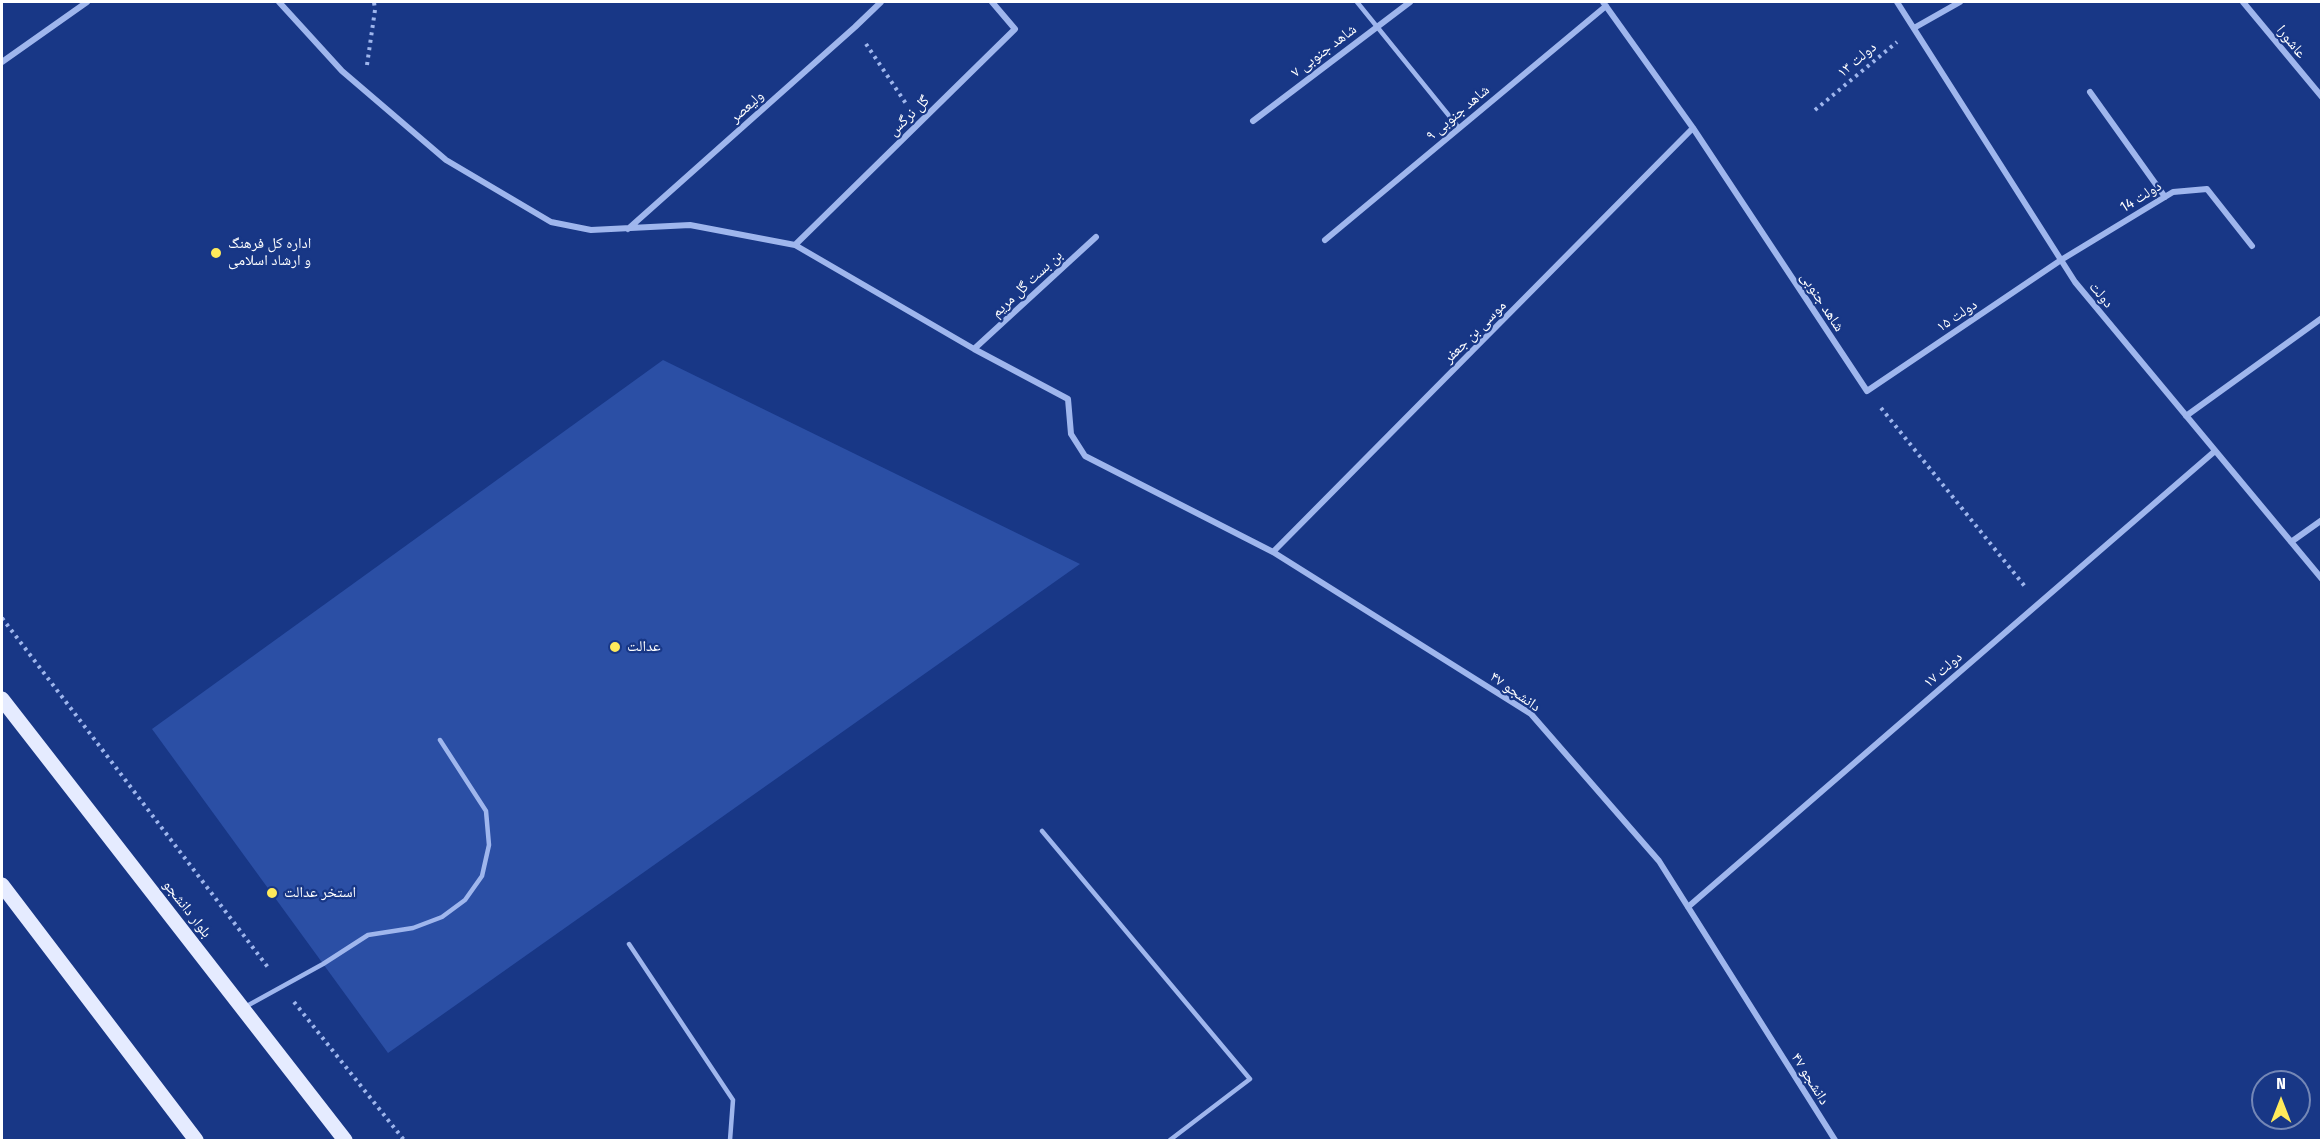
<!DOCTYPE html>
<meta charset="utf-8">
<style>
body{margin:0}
#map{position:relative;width:2323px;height:1142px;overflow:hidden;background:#183786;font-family:"Fira Sans Condensed",sans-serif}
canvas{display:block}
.frame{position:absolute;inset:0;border:3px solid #fff;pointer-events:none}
.north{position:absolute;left:2251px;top:1070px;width:60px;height:60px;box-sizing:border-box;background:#183786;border:2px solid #7487b6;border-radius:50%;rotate:0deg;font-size:16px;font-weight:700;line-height:24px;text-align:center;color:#fff}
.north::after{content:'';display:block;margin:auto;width:21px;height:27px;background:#ffea5b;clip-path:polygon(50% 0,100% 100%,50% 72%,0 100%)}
</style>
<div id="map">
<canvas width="2323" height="1142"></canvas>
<div class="frame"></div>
<div class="north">N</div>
</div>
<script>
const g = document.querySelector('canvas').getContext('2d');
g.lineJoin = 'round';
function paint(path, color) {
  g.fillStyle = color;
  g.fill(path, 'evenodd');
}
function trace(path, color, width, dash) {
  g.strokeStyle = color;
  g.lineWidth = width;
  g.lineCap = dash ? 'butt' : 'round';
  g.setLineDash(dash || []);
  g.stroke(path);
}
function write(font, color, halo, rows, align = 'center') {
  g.font = font + ' "Fira Sans Condensed","Noto Naskh Arabic",sans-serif';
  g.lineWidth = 4.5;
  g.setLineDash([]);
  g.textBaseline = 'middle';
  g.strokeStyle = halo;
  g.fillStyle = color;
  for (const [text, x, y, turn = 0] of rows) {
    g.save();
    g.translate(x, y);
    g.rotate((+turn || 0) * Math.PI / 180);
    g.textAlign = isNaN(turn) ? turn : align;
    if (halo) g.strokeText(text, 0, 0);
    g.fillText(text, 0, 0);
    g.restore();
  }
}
paint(new Path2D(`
 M663,360L1080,564L388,1053L152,729Z`), '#2b4fa5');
trace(new Path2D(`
 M866,44L907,105
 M367,65L375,10L374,2
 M1815,110L1897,42
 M1881,408L2027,589
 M2,618L270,970
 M294,1002L404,1140`), '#9fb6ed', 4, [3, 4.5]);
trace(new Path2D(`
 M1357,2L1459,128
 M1042,831L1250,1079L1170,1140
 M629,944L733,1100L730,1140
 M245,1007L323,964L368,935L413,928L442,917L465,900L482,876L489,845L486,811L440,740`), '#9fb6ed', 4.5);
trace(new Path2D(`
 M279,2L342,71L446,160L551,222L591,230L690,225L795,245L974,349L1068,399L1071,434L1085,456L1273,552L1531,714L1659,861L1835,1140
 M1603,2L1693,128L1867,391L2061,260L2173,192L2207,189L2252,246
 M1897,2L2075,282L2322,579
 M2243,2L2322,97
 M1914,28L1960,2
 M2,62L87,2
 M2090,92L2165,197
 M1253,121L1410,2
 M628,229L855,27L881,2
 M1325,240L1606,6
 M795,245L1015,29L992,2
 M974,349L1096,237
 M2186,416L2322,318
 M2291,542L2322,520
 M1273,552L1693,128
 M1688,907L2215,451`), '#9fb6ed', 6);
trace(new Path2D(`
 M2,699L345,1140
 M2,885L196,1140`), '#e5ebff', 15);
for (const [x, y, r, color] of [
 [216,253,6,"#ffea5b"],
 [615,647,6,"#ffea5b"],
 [272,893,6,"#ffea5b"]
]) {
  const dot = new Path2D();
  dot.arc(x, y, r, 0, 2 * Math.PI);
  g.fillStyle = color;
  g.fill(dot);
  trace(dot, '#183786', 2);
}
write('15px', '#fff', '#183786', [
 ["عاشورا",2291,42,51],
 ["شاهد جنوبی ۷",1324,51,-37],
 ["دولت ۱۳",1857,60,-40],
 ["ولیعصر",747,107,-42],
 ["شاهد جنوبی ۹",1458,113,-40],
 ["گل نرگس",909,116,-44],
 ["دولت 14",2141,197,-32],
 ["بن بست گل مریم",1027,284,-43],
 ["دولت",2101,295,50],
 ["شاهد جنوبی",1822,302,57],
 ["دولت ۱۵",1957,316,-34],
 ["موسی بن جعفر",1475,332,-45],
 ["دولت ۱۷",1943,670,-41],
 ["دانشجو ۴۷",1515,692,35],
 ["بلوار دانشجو",187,909,52],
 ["دانشجو ۴۷",1810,1079,58]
]);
write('15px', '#fff', '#183786', [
 ["اداره کل فرهنگ",228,244],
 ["و ارشاد اسلامی",228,261],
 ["عدالت",627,647],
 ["استخر عدالت",284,893]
], 'left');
</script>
